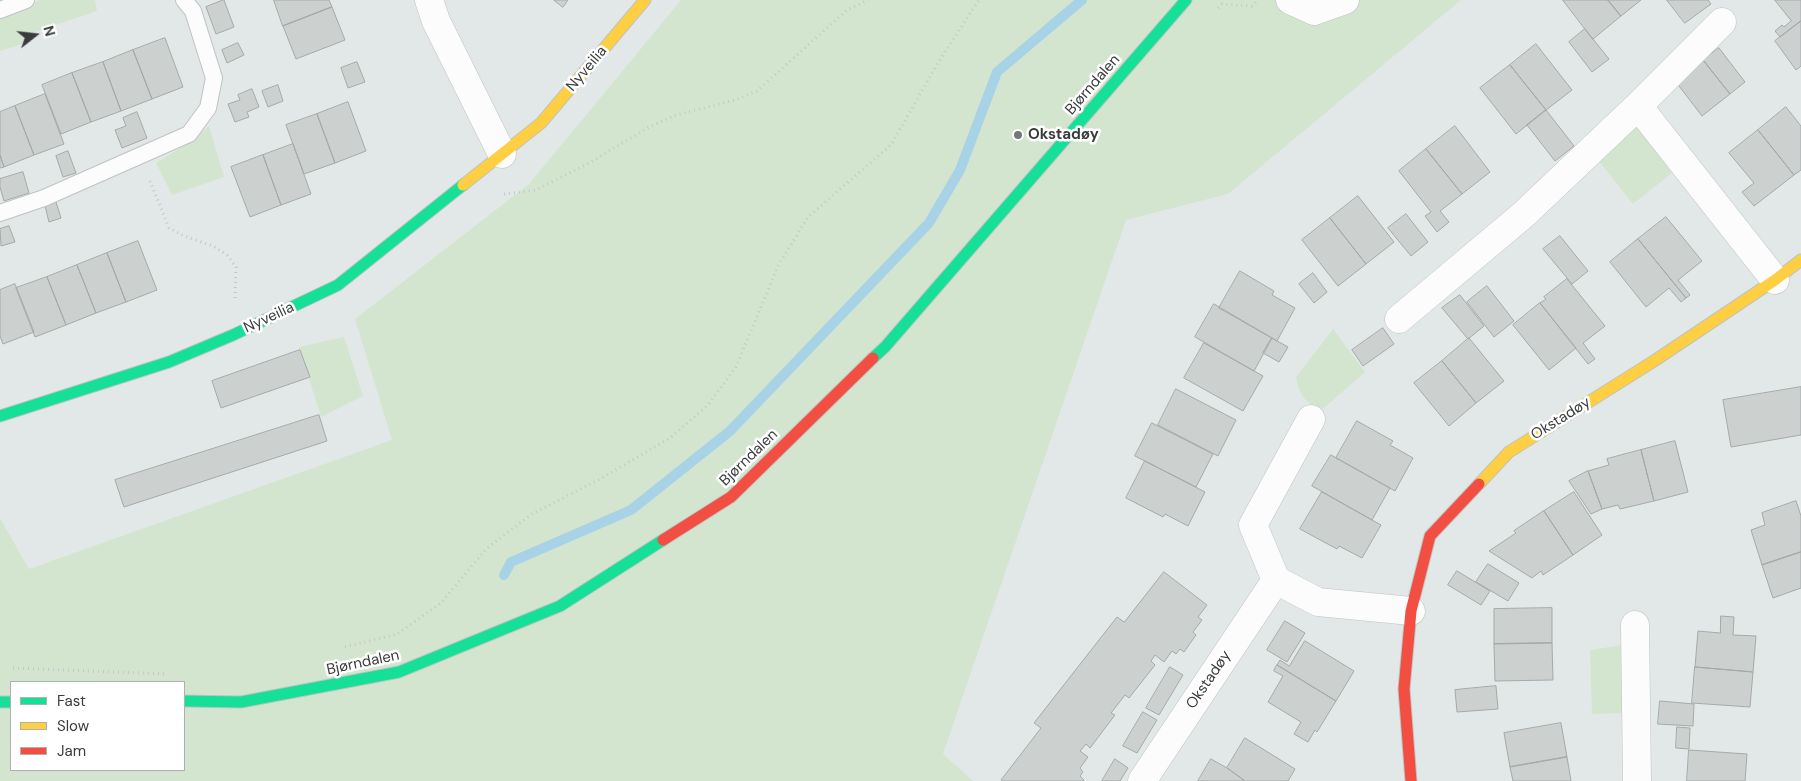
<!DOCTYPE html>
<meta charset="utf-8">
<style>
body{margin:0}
#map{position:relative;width:1801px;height:781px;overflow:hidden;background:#e2e8e7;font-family:"DM Sans",sans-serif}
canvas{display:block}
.legend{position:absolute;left:10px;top:681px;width:175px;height:90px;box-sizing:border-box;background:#fff;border:1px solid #afb1b1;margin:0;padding:6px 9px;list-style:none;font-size:15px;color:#383c3b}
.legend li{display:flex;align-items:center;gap:10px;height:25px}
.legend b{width:25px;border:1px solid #afb1b1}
.north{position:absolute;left:10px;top:10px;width:50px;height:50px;-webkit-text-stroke:4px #fff;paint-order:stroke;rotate:74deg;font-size:14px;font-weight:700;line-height:20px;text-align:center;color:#383c3b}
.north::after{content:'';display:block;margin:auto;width:18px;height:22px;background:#383c3b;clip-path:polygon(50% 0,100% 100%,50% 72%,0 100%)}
</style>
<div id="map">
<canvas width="1801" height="781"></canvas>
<ul class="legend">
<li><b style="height:6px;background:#16e098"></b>Fast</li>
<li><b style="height:6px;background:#ffcf43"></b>Slow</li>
<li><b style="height:6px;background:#f24e42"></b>Jam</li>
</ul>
<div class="north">N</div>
</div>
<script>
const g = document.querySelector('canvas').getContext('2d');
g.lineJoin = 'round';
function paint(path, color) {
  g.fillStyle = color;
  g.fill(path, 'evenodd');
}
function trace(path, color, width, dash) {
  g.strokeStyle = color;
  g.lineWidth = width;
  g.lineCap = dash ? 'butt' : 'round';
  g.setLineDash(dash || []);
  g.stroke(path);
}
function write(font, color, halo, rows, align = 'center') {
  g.font = font + ' "DM Sans",sans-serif';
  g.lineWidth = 5;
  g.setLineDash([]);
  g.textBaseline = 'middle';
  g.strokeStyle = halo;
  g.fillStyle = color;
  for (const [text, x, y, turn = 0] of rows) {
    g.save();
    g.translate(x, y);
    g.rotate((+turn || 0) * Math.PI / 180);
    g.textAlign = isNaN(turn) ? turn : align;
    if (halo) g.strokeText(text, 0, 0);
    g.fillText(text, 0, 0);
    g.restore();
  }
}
paint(new Path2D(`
 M40,0H95L97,11L23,36L22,44L0,51V17Z
 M681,0H1461L1228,194L1126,220L943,754L973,781H0V518L29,569L392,440L355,319L529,184ZM11,682H184V770H11Z
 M1636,122L1672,173L1633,204L1598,160Z
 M209,126L224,177L172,195L156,163L191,141Z
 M1333,329L1365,372L1324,408C1321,407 1315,407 1312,405C1302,399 1297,387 1296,377Z
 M344,337L363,396L321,417L299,347Z
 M1622,645L1627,713L1592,714L1590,650Z`), '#d4e5cf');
trace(new Path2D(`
 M504,575L511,562L631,510L730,431L929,223L960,170L997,72L1082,0`), '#a8d2e6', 10);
const building = new Path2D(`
 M224,0L234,27L216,34L206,7Z
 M274,0H329L332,7L283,26Z
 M554,0H568L563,7Z
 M1563,0H1608L1621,16L1593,39Z
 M1608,0H1641L1621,16Z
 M1667,0H1708L1711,4L1685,23Z
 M1775,0H1801V21L1780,37L1775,31L1782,25L1784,27L1791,21Z
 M332,7L345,40L296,59L283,26Z
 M1801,21V66L1796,70L1775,41Z
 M1585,29L1609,59L1592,72L1569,42Z
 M165,38L183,87L152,99L133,50Z
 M238,43L244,55L227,63L222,50Z
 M1536,44L1572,90L1546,110L1510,65Z
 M1719,48L1745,82L1730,94L1703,60Z
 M133,50L152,99L121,111L103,62Z
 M1703,60L1730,94L1702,116L1676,82Z
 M103,62L121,111L91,122L72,73Z
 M357,62L365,82L348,88L341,68Z
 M1510,65L1546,110L1516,134L1480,88Z
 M72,73L91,122L61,134L42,85Z
 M278,85L283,101L268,107L262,91Z
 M252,89L259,107L247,112L249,117L235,122L228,104L240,100L238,95Z
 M45,94L64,144L34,155L15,106Z
 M348,102L366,151L335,163L317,114Z
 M15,106L34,155L4,167L0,155V112Z
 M1786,107L1801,126V170L1794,175L1758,130Z
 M1546,110L1574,146L1555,161L1527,125Z
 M137,112L147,138L122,148L115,130L126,126L123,118Z
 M317,114L335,163L304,174L286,125Z
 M1455,126L1490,172L1462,194L1426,149Z
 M1758,130L1794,175L1754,206L1742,192L1754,183L1729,153Z
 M293,144L311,194L281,205L263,155Z
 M1426,149L1462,194L1440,211L1449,222L1437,232L1425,216L1431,212L1399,171Z
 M68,151L76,173L63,177L56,156Z
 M0,155L4,167L0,168Z
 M263,155L281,205L250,217L231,167Z
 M23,172L29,193L4,201L0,187V179Z
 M1358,196L1394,242L1366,264L1330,218Z
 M56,202L61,218L49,222L45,206Z
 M1406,214L1428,242L1411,256L1388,228Z
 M1666,217L1702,261L1678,280L1690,295L1686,298L1638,239Z
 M1330,218L1366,264L1338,286L1302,240Z
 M9,226L15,242L1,246L0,229Z
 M1560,236L1588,271L1572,284L1543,249Z
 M1638,239L1686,298L1681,302L1669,288L1646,307L1610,262Z
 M138,241L157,290L126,302L107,253Z
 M107,253L126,302L96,313L77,265Z
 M77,265L96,313L66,325L47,277Z
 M1240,271L1274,291L1272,295L1295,308L1277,341L1219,308Z
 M1313,273L1327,292L1314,303L1299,284Z
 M47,277L66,325L35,337L16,288Z
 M1567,279L1605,326L1583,343L1595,359L1588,364L1540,303L1546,299L1544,297Z
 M15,284L34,332L3,344L0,336V290Z
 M1487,286L1514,321L1494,337L1467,302Z
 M1460,295L1484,326L1468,339L1442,308Z
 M1540,303L1576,348L1549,370L1513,325Z
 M1214,304L1272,338L1254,371L1195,337Z
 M1383,328L1394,344L1363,366L1352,350Z
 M1272,338L1288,347L1279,362L1263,353Z
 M1469,338L1504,381L1476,403L1442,361Z
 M1204,343L1263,376L1243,411L1184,378Z
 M300,350L310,377L221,408L212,381Z
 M1442,361L1476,403L1449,426L1414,383Z
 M1801,387V435L1731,447L1723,400Z
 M1176,389L1236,420L1218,456L1158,425Z
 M319,415L327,441L124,507L115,480Z
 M1357,421L1393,441L1390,445L1413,458L1395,491L1336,458Z
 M1152,423L1213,454L1196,487L1135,456Z
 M1675,441L1688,492L1654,501L1641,450Z
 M1641,450L1654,501L1620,509L1618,505L1602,509L1588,471L1609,465L1607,459Z
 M1331,455L1390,488L1372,520L1312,486Z
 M1145,461L1205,492L1188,526L1165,514L1163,517L1126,498Z
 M1588,471L1602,509L1591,514L1569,481Z
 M1322,492L1381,525L1362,558L1339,546L1337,549L1300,529Z
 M1574,492L1602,535L1573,555L1544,511Z
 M1796,501L1801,516V552L1762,565L1751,530L1765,525L1762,513Z
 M1544,511L1573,555L1543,575L1541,571L1532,578L1489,551L1516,533L1514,531Z
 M1801,552V588L1773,598L1762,565Z
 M1488,564L1519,583L1508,601L1476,582Z
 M1457,571L1490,591L1481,605L1448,585Z
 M1164,572L1207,605L1198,617L1202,620L1193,632L1196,635L1184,652L1180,649L1176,654L1172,651L1164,662L1155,655L1151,661L1155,665L1129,698L1125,695L1111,713L1115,715L1090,748L1086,744L1080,751L1088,757L1080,768L1083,772L1080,776L1084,780L1083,781H1003L1001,780L1041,728L1034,723L1117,617L1124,622Z
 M1552,608V643L1494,644V609Z
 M1721,616L1734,617L1733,635L1756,636L1753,672L1695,667L1698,631L1720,633Z
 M1285,621L1305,633L1287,662L1267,650Z
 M1305,641L1354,671L1336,701L1277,665L1280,660L1289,666Z
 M1552,643L1553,680L1495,681L1494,644Z
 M1277,665L1336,701L1317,732L1315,730L1308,742L1294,734L1301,722L1268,702L1283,676L1274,671Z
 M1170,667L1183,675L1159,715L1146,708Z
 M1695,667L1753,672L1750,707L1692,703Z
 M1496,686L1498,709L1457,712L1455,690Z
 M1660,701L1694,704L1693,726L1658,724Z
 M1143,712L1157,720L1137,753L1123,746Z
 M1561,723L1567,757L1510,767L1504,733Z
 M1677,727L1690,728L1689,749L1676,748Z
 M1245,738L1295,769L1288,781H1245L1227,768Z
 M1689,750L1747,754L1745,781H1687Z
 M1567,757L1571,781H1513L1510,767Z
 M1115,759L1128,768L1120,781H1102Z
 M1211,759L1227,768L1245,781H1198Z`);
paint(building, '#ccd0cf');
trace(building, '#a5a9a8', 1);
const lane = new Path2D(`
 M0,10L26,0
 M0,213L44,198L189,134L208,108L214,78L193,11L184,0`);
const street = new Path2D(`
 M429,0L436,21L502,154
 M1290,0L1314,11L1345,0
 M1638,106L1775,280
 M1399,319L1523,215L1638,106L1722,22
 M1311,419L1253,525L1276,580L1318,602L1411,611
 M1635,625L1637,781
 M1142,781L1276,580`);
const fast = new Path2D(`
 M873,358L885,347L1186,0
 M0,416L169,362L233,335L338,285L463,185
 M184,701L241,702L399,672L560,606L663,540
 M0,702H11`);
const slow = new Path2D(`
 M463,185L541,123L645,0
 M1479,484L1509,452L1654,361L1775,280L1801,260`);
const jam = new Path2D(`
 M663,540L731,497L873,358
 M1411,781L1404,689L1411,611L1430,536L1479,484`);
trace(lane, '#bec3c2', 18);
trace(street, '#bec3c2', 29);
trace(fast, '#bec3c2', 13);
trace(slow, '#bec3c2', 13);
trace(jam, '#bec3c2', 13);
trace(new Path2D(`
 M1218,8L1222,4L1252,6L1258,0
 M150,181L169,228L184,236L213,246L227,255L236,267L235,298
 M504,194L536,190L591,162L649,127L676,115L735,100L757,91L847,10L868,0
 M345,647L397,634L441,603L487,548L532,514L600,479L670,438L708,405L736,367L778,266L808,217L891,145L939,61L979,0
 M13,668L167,674`), '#c5c7c7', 3, [1, 4]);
trace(lane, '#fbfcfb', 16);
trace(street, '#fbfcfb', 28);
trace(fast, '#16e098', 11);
trace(slow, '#ffcf43', 11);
trace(jam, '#f24e42', 11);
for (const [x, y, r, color] of [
 [1018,135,5,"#747877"]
]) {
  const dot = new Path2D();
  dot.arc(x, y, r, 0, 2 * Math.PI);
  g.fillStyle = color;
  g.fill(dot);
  trace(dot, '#fff', 2);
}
write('15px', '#383c3b', '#fff', [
 ["Nyveilia",587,69,-50],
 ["Bjørndalen",1093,85,-49],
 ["Nyveilia",269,318,-25],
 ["Okstadøy",1561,419,-32],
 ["Bjørndalen",749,458,-44],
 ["Bjørndalen",363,663,-12],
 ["Okstadøy",1209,680,-56]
]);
write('bold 15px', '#383c3b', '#fff', [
 ["Okstadøy",1028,135]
], 'left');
</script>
